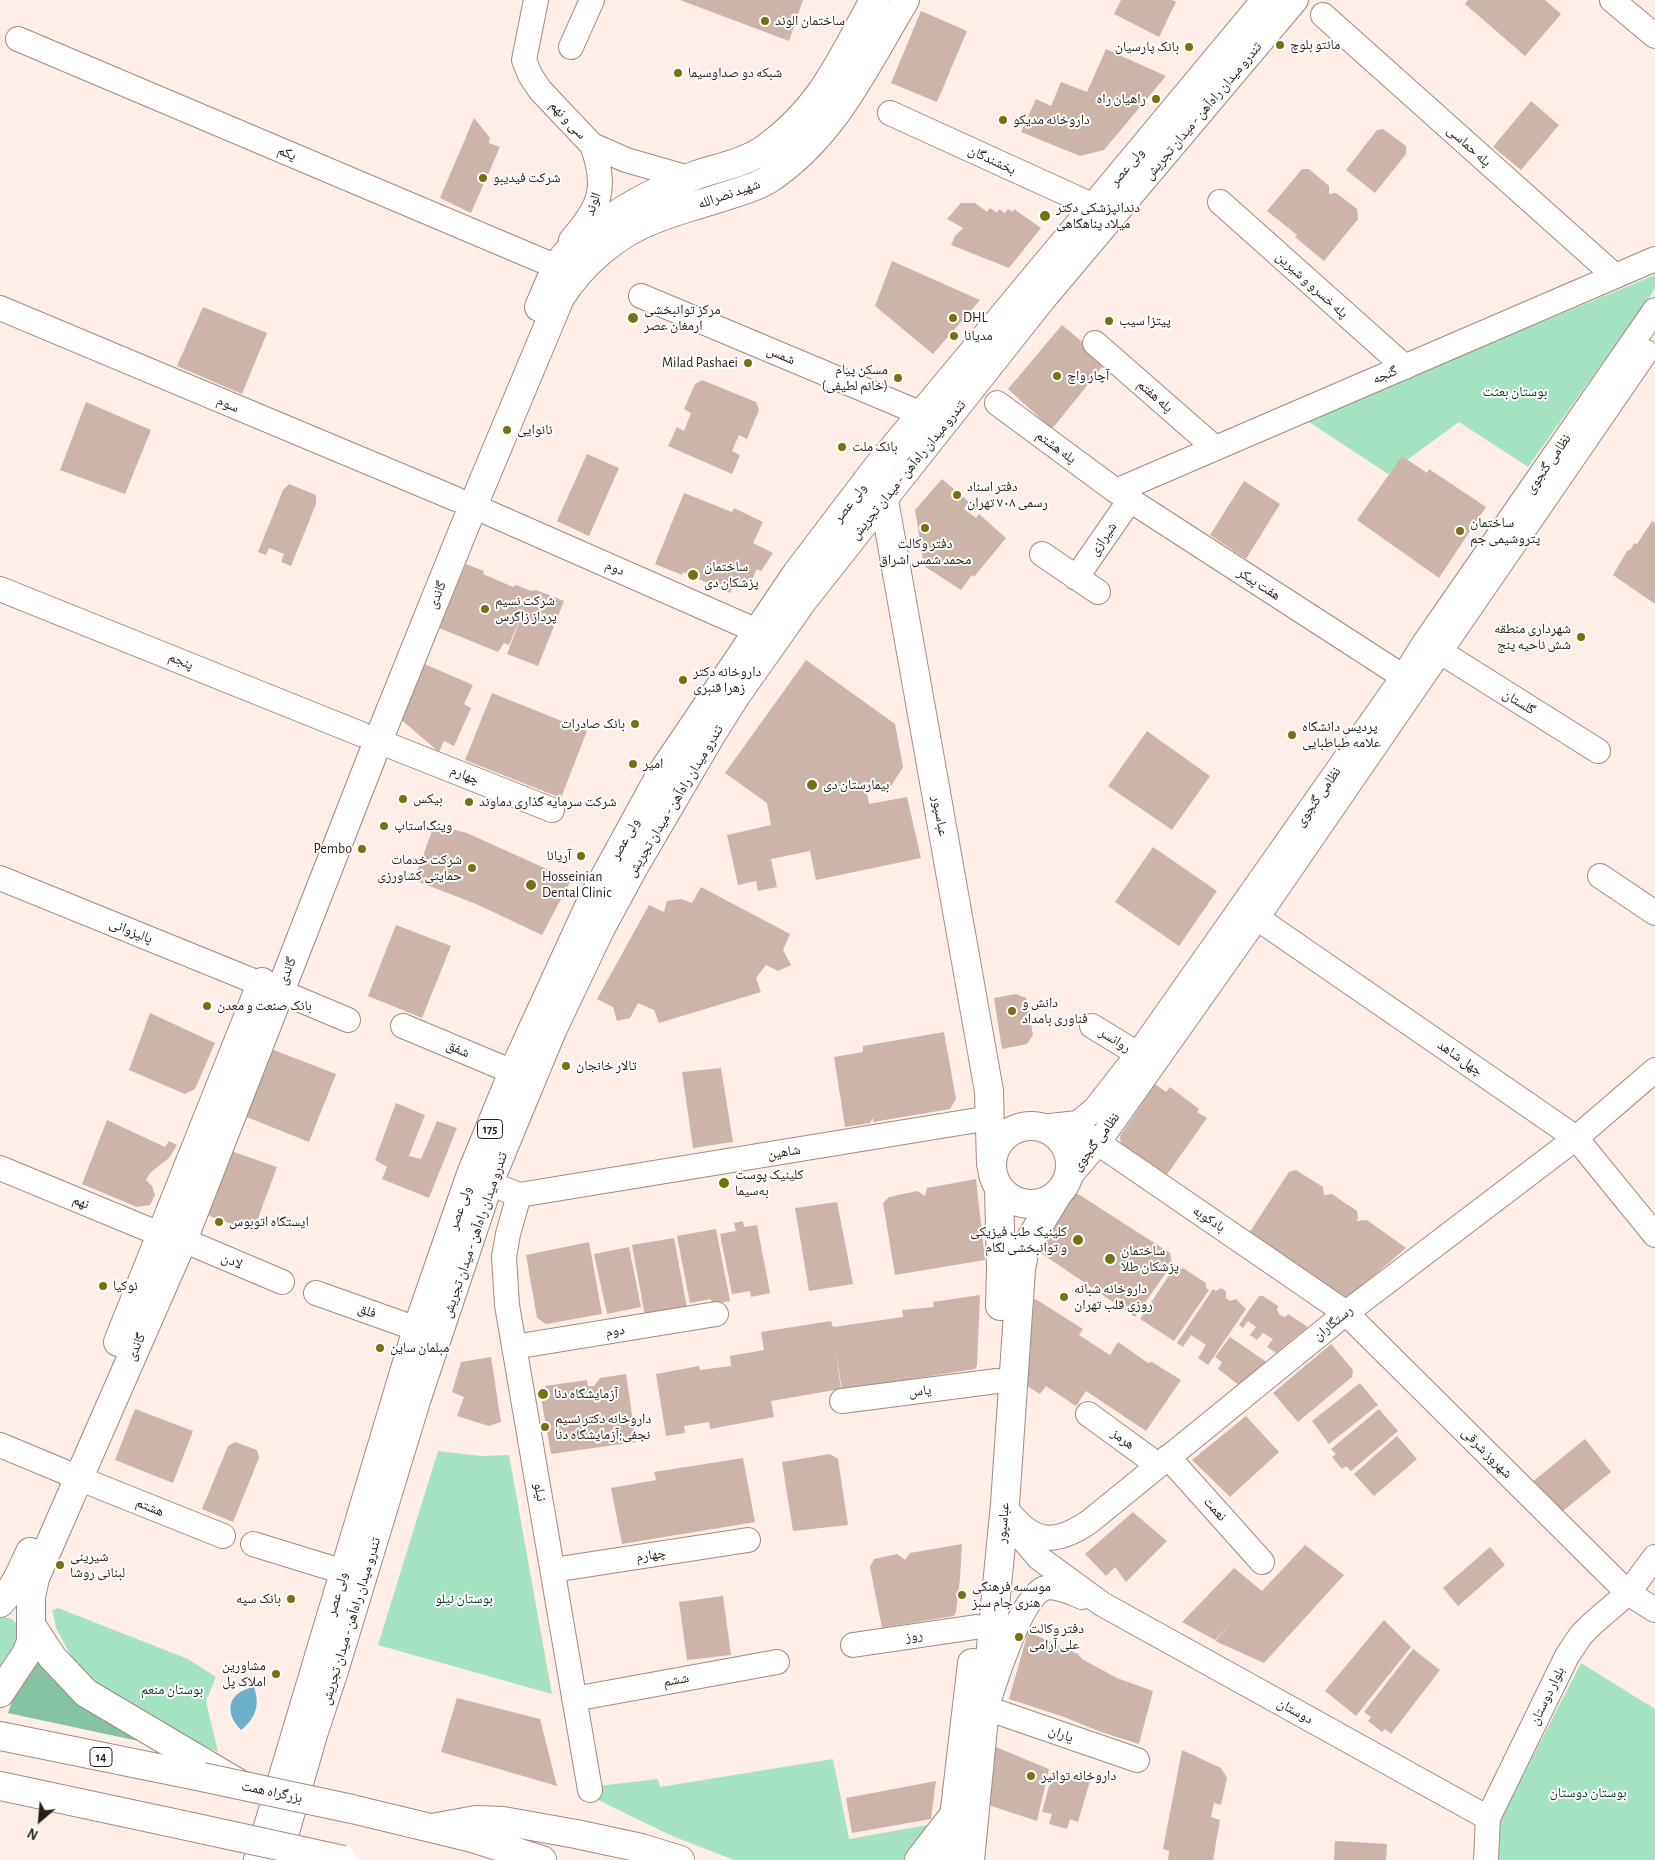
<!DOCTYPE html>
<meta charset="utf-8">
<style>
body{margin:0}
#map{position:relative;width:1655px;height:1860px;overflow:hidden;background:#feeee7;font-family:"Alegreya Sans",sans-serif}
canvas{display:block}
.north{position:absolute;left:15px;top:1795px;width:50px;height:50px;-webkit-text-stroke:4px #fff;paint-order:stroke;rotate:207deg;font-size:14px;font-weight:700;line-height:20px;text-align:center;color:#29201b}
.north::after{content:'';display:block;margin:auto;width:18px;height:22px;background:#29201b;clip-path:polygon(50% 0,100% 100%,50% 72%,0 100%)}
</style>
<div id="map">
<canvas width="1655" height="1860"></canvas>
<div class="north">N</div>
</div>
<script>
const g = document.querySelector('canvas').getContext('2d');
g.lineJoin = 'round';
function paint(path, color) {
  g.fillStyle = color;
  g.fill(path, 'evenodd');
}
function trace(path, color, width, dash) {
  g.strokeStyle = color;
  g.lineWidth = width;
  g.lineCap = dash ? 'butt' : 'round';
  g.setLineDash(dash || []);
  g.stroke(path);
}
function write(font, color, halo, rows, align = 'center') {
  g.font = font + ' "Alegreya Sans","Noto Naskh Arabic",sans-serif';
  g.lineWidth = 4;
  g.setLineDash([]);
  g.textBaseline = 'middle';
  g.strokeStyle = halo;
  g.fillStyle = color;
  for (const [text, x, y, turn = 0] of rows) {
    g.save();
    g.translate(x, y);
    g.rotate((+turn || 0) * Math.PI / 180);
    g.textAlign = isNaN(turn) ? turn : align;
    if (halo) g.strokeText(text, 0, 0);
    g.fillText(text, 0, 0);
    g.restore();
  }
}
paint(new Path2D(`
 M1655,275V289L1528,467L1459,422L1388,474L1306,420Z
 M438,1451L481,1456L509,1455L552,1694L378,1645Z
 M58,1608L188,1659L216,1677L206,1701L218,1752L190,1740L103,1688L74,1662L56,1628L52,1610Z
 M3,1617L12,1619L20,1626L18,1641L0,1671V1618Z
 M1581,1663L1655,1709V1860H1498L1501,1818Z
 M833,1759L849,1839L927,1825L919,1846L910,1860H734L670,1835L598,1800V1786L658,1779L660,1787Z`), '#a6e3c3');
paint(new Path2D(`
 M40,1651L171,1748L8,1713L20,1676Z`), '#85c3a3');
paint(new Path2D(`
 M254,1687C260,1705 256,1718 241,1730C223,1712 228,1692 254,1687Z`), '#6ab1c9');
paint(new Path2D(`
 M680,0H803L789,41Z
 M1121,0H1172L1176,2L1159,37L1114,14Z
 M1468,0H1545L1561,14L1525,56L1465,4Z
 M921,11L967,31L937,102L891,83Z
 M1106,49L1166,76L1104,150L1080,156L1021,132L1036,99L1051,106L1061,82L1087,92Z
 M1531,101L1559,125L1521,170L1493,147Z
 M474,118L490,138L489,143L500,147L471,213L440,198Z
 M1383,129L1406,146V154L1375,193L1346,170L1377,130Z
 M1302,169H1309L1329,186V194L1336,193L1357,209L1358,219L1324,261L1295,237L1297,235L1267,211Z
 M961,203H975L987,212L990,208L997,213L999,209L1005,213L1008,209L1013,212L1014,209L1041,228L1009,268L951,245L955,236L963,228L947,219Z
 M892,261L980,300L933,354L875,306Z
 M203,307L267,333L242,394L177,366Z
 M1062,325L1106,362L1052,429L1008,389Z
 M702,380L756,402L759,410L747,439L739,435L732,451L740,455L732,474L668,446L677,427L684,431L691,413L684,409L695,384Z
 M86,402L151,430L125,494L60,470Z
 M587,454L619,468L589,536L557,521Z
 M1402,456L1427,473L1429,469L1486,507L1439,578L1357,520Z
 M942,479L969,502L964,509L976,518L979,514L1006,538L974,577L972,575L961,590L924,566L915,510Z
 M1244,481L1280,504L1246,559L1210,535Z
 M289,484L316,495V504L291,566L281,562L284,554L269,548L266,555L258,552L283,490Z
 M684,493L732,512L734,508L763,522L753,543L773,553L761,571L757,569L749,586L736,580L730,593L683,572L682,575L655,564Z
 M1652,521L1655,523V604L1613,575L1627,551L1631,549L1634,543L1637,544Z
 M466,564L484,571L483,574L513,587L516,585L531,591L536,590L564,601L538,666L507,654L523,612L509,645L504,643L498,652L439,628Z
 M806,660L895,724L903,767L886,794L865,781L869,804L907,797L921,858L816,880L810,851L771,859L777,887L758,891L756,881L738,885L727,835L771,825L767,803L725,773Z
 M420,662L473,685L464,704L471,708L454,746L444,741L439,752L398,717Z
 M492,693L587,731L561,798L465,760Z
 M1147,731L1210,776L1172,830L1108,786Z
 M435,823L447,828L467,833L571,880L542,935L476,904L414,880Z
 M1153,847L1217,891L1179,946L1115,902Z
 M701,887L790,934L783,950L791,965L778,971L766,965L756,978L761,992L659,1023L654,1010L638,1003L630,1018L617,1021L613,1007L597,999L649,905L664,912L667,901L681,899L692,903Z
 M396,925L451,946L422,1018L368,996Z
 M1016,994L1026,998L1033,1035L1027,1044L1002,1049L994,998Z
 M150,1013L215,1043L195,1089L185,1094L129,1070Z
 M944,1032L956,1099L950,1109L873,1122V1118L870,1123L845,1127L834,1057L863,1052V1046Z
 M271,1049L336,1074L309,1142L244,1116Z
 M721,1068L733,1142L693,1148L682,1072Z
 M1155,1084L1166,1092L1170,1087L1199,1109L1197,1112L1207,1118L1166,1176L1121,1145L1120,1136Z
 M396,1103L425,1115L409,1156L421,1159L437,1121L457,1128L429,1198L382,1179L387,1167L375,1160Z
 M107,1120L165,1147L169,1141L177,1145L169,1158L150,1173L146,1180L152,1186L155,1195L150,1205L137,1207L82,1184Z
 M231,1151L277,1167L253,1232L207,1215Z
 M1296,1170L1323,1187L1324,1195L1332,1194L1357,1211L1358,1219L1356,1221L1367,1220L1406,1248L1350,1296L1345,1297L1249,1233L1289,1172Z
 M976,1179L985,1260L895,1275L883,1203L889,1197L917,1191L925,1196L927,1188Z
 M1075,1192L1170,1253L1172,1264L1135,1317L1038,1251Z
 M837,1202L853,1284L809,1291L795,1208Z
 M743,1221L744,1227L757,1225L770,1293L751,1297L750,1291L732,1294L720,1234L736,1231L734,1223Z
 M716,1229L730,1301L712,1304L711,1299L690,1303L677,1236Z
 M674,1238L687,1308L645,1316L632,1245Z
 M589,1242L602,1314L546,1324L537,1318L526,1255Z
 M629,1247L641,1307L607,1314L594,1254Z
 M1174,1268L1178,1270L1183,1268L1206,1283V1288L1209,1290L1174,1341L1140,1319Z
 M1221,1288L1226,1291V1298L1230,1301L1236,1299L1246,1309L1208,1365L1198,1358L1206,1345L1191,1335L1183,1347L1177,1343L1213,1289L1216,1291Z
 M980,1295L977,1366L975,1369L842,1390L835,1347L841,1389L771,1401L774,1417L710,1429L709,1422L684,1426L685,1433L666,1436L656,1374L699,1366L700,1370L731,1366L730,1356L764,1350L761,1332L831,1321L833,1327L903,1317L902,1310L934,1307L933,1302Z
 M1259,1296H1263L1278,1306L1277,1310L1280,1315L1285,1317L1288,1314L1308,1327L1276,1353L1267,1347L1273,1339L1263,1333L1257,1340L1250,1335L1256,1327L1248,1321L1243,1328L1239,1325Z
 M1034,1299L1037,1300L1083,1329L1079,1335L1110,1355L1118,1342L1148,1363L1152,1362L1181,1380L1146,1431L1086,1391L1076,1406L1046,1386L1040,1394L1027,1386Z
 M1230,1337L1268,1363L1240,1386L1218,1369L1222,1362L1215,1357Z
 M1331,1344L1353,1370L1352,1377L1298,1422L1273,1393Z
 M491,1357L501,1422L489,1426L457,1416L464,1397L452,1392L461,1362Z
 M626,1374L636,1442L551,1454L540,1392L546,1391L545,1386L587,1380L588,1386H594L600,1378Z
 M1360,1383L1378,1405L1329,1444L1312,1421Z
 M135,1409L193,1431L173,1483L115,1460Z
 M1379,1409L1398,1431L1351,1471L1346,1466L1342,1469L1332,1457L1336,1454L1331,1449Z
 M1246,1416L1279,1452L1230,1497L1192,1460Z
 M1397,1436L1417,1459L1374,1496L1354,1474Z
 M1585,1439L1611,1472L1558,1515L1531,1483Z
 M235,1442L257,1450L259,1458L233,1522L202,1509L228,1446Z
 M830,1454L838,1459L848,1525L793,1531L782,1462Z
 M743,1458L755,1522L622,1544L611,1488L656,1480L654,1472Z
 M1133,1512L1167,1541L1126,1582L1115,1567L1106,1576L1085,1554Z
 M962,1544L960,1579L956,1612L954,1616L882,1628L870,1567L874,1559L897,1554L905,1560L910,1553Z
 M1305,1545L1344,1575L1264,1663L1215,1641L1236,1618L1215,1640L1182,1622L1234,1568L1262,1591Z
 M1490,1547L1505,1565L1458,1606L1443,1588Z
 M723,1596L731,1655L687,1660L679,1602Z
 M1384,1620L1411,1647L1356,1716L1325,1691Z
 M1028,1632L1078,1654L1082,1659L1117,1678L1153,1691L1139,1744L1101,1732L1064,1717L1009,1699Z
 M1413,1649L1440,1670L1391,1734L1385,1729L1382,1732L1368,1721L1371,1717L1364,1712Z
 M457,1698L540,1719L557,1786L441,1752Z
 M991,1745L1049,1769L1037,1821L982,1803Z
 M1182,1750L1221,1768L1227,1778L1221,1805L1214,1803L1211,1817L1220,1820L1213,1860H1168L1169,1851L1163,1849Z
 M1053,1771L1090,1781L1078,1822L1070,1819L1067,1829L1049,1824L1052,1814L1042,1812Z
 M936,1781L931,1819L852,1833L846,1798Z
 M1335,1841L1387,1844L1386,1860H1334Z`), '#cdb4a9');
const minor = new Path2D(`
 M536,0L524,60L530,75L540,90L592,145L626,160L689,178
 M1612,0L1655,36
 M1323,15L1615,276
 M18,39L557,267
 M571,47L592,0
 M890,113L1094,206
 M1220,202L1405,367
 M571,240C600,207 608,188 592,145
 M641,296L922,414
 M0,308L456,499
 M1095,343L1215,448
 M997,403L1116,491L1416,685
 M1116,491L1655,259
 M473,506L757,631
 M1042,554L1098,592
 M1076,578L1130,500
 M0,589L361,734
 M1428,644L1598,751
 M378,741L552,810
 M1600,876L1655,913
 M0,878L261,984
 M1244,909L1576,1138L1655,1235
 M279,991L348,1020
 M403,1026L513,1072
 M1092,1026L1138,1054
 M1041,1127L1078,1123L1095,1109L1138,1054L1403,677L1425,642L1655,310
 M1085,1134L1346,1313L1628,1593L1655,1610
 M0,1168L162,1235
 M1067,1180L1098,1143L1257,918L1646,352
 M504,1189L519,1195L990,1118
 M519,1195L508,1234L504,1257L507,1305L590,1790
 M183,1240L282,1282
 M316,1293L417,1329
 M514,1347L716,1314
 M842,1401L997,1381
 M1088,1414L1158,1465
 M0,1445L65,1472
 M1168,1457L1262,1562
 M78,1478L223,1536
 M1008,1511C1034,1544 1055,1545 1089,1522L1346,1313L1576,1138L1655,1070
 M1013,1526L1020,1536L1039,1558L1102,1604L1488,1818
 M253,1544L344,1572
 M553,1570L748,1540
 M1082,1597C1072,1593 1056,1585 1045,1588C1020,1597 995,1683 986,1708L1137,1760
 M853,1645L976,1627
 M574,1699L777,1662
 M279,1860L315,1735L336,1671L418,1401L491,1183L554,1031L602,930L635,869L714,734L738,696L805,601L1044,299L1296,0
 M1486,1860L1488,1818L1567,1656L1581,1635L1592,1624L1628,1593L1655,1557`);
const major = new Path2D(`
 M539,307C546,292 551,276 560,262C567,251 577,243 587,236C621,208 658,189 699,174C721,167 747,162 766,148C822,108 842,58 874,0
 M876,469L884,500L989,1091L991,1164
 M992 1165a39 39 0 1 1 78 0a39 39 0 1 1-78 0Z
 M999,1188L1001,1270L1000,1306
 M118,1342L262,982
 M0,1603C14,1589 22,1570 30,1552
 M0,1693L26,1654L31,1642V1597L35,1578L183,1240L378,741L473,506L560,298C581,264 617,233 655,219C674,211 695,206 716,199C731,194 756,188 769,179C835,135 865,66 905,0
 M258,1860L417,1329L471,1174L513,1072L591,902L661,774L797,573L876,469L1266,0
 M949,1860L972,1663
 M970,1860L1005,1504L1021,1269L1025,1248L1057,1195`);
const highway = new Path2D(`
 M31,1625L52,1657L86,1693L238,1783
 M0,1736L202,1777
 M0,1786L192,1827
 M352,1809L472,1838L542,1860
 M432,1828L476,1820L503,1821L576,1834L641,1848L680,1860
 M919,1860L954,1815`);
trace(minor, '#a28a7f', 26);
trace(major, '#a28a7f', 30);
trace(highway, '#a28a7f', 30);
trace(minor, '#fff', 24);
trace(major, '#fff', 28);
trace(highway, '#fff', 28);
const highwayBridge = new Path2D(`
 M202,1777L352,1809
 M192,1827L343,1860`);
trace(highwayBridge, '#a28a7f', 30, []);
trace(highwayBridge, '#fff', 28);
for (const [x, y, r, color] of [
 [765,21,5,"#767112"],
 [1280,45,5,"#767112"],
 [1189,47,5,"#767112"],
 [678,73,5,"#767112"],
 [1156,99,5,"#767112"],
 [1003,120,5,"#767112"],
 [483,178,5,"#767112"],
 [1045,216,6,"#767112"],
 [633,318,6,"#767112"],
 [953,318,5,"#767112"],
 [1109,321,5,"#767112"],
 [954,336,5,"#767112"],
 [748,363,5,"#767112"],
 [1057,376,5,"#767112"],
 [898,378,5,"#767112"],
 [507,430,5,"#767112"],
 [842,447,5,"#767112"],
 [957,495,5,"#767112"],
 [925,528,5,"#767112"],
 [1460,531,5,"#767112"],
 [693,575,6,"#767112"],
 [485,609,5,"#767112"],
 [1581,637,5,"#767112"],
 [683,680,5,"#767112"],
 [635,724,5,"#767112"],
 [1292,735,5,"#767112"],
 [633,764,5,"#767112"],
 [812,785,6,"#767112"],
 [403,799,5,"#767112"],
 [469,802,5,"#767112"],
 [384,826,5,"#767112"],
 [362,849,5,"#767112"],
 [581,856,5,"#767112"],
 [472,868,5,"#767112"],
 [531,885,6,"#767112"],
 [207,1006,5,"#767112"],
 [1012,1011,5,"#767112"],
 [566,1066,5,"#767112"],
 [724,1183,6,"#767112"],
 [219,1222,5,"#767112"],
 [1078,1240,6,"#767112"],
 [1110,1259,6,"#767112"],
 [103,1286,5,"#767112"],
 [1064,1297,5,"#767112"],
 [380,1348,5,"#767112"],
 [543,1394,6,"#767112"],
 [545,1427,5,"#767112"],
 [60,1565,5,"#767112"],
 [962,1595,5,"#767112"],
 [291,1599,5,"#767112"],
 [1019,1637,5,"#767112"],
 [276,1674,5,"#767112"],
 [1031,1776,5,"#767112"]
]) {
  const dot = new Path2D();
  dot.arc(x, y, r, 0, 2 * Math.PI);
  g.fillStyle = color;
  g.fill(dot);
  trace(dot, '#fff', 2);
}
for (const [x, y, w] of [
 [490,1129,25],
 [101,1757,22]
]) {
  const box = new Path2D();
  box.roundRect(x - w / 2, y - 9.5, w, 19, 4);
  g.fillStyle = '#fff';
  g.fill(box);
  trace(box, '#29201b', 1);
}
write('bold 12px', '#29201b', null, [
 ["175",490,1129],
 ["14",101,1757]
]);
write('14px', '#29201b', '#fff', [
 ["ساختمان الوند",775,21],
 ["مانتو بلوچ",1290,45],
 ["بانک پارسیان",1179,47,"right"],
 ["شبکه دو صداوسیما",688,73],
 ["راهیان راه",1146,99,"right"],
 ["داروخانه مدیکو",1013,120],
 ["شرکت فیدیبو",493,178],
 ["دندانپزشکی دکتر",1056,208],
 ["میلاد پناهگاهی",1056,224],
 ["مرکز توانبخشی",644,310],
 ["ارمغان عصر",644,326],
 ["DHL",963,318],
 ["پیتزا سیب",1119,321],
 ["مدیانا",964,336],
 ["Milad Pashaei",738,363,"right"],
 ["مسکن پیام",888,370,"right"],
 ["(خانم لطیفی)",888,386,"right"],
 ["آچار واچ",1067,376],
 ["نانوایی",517,430],
 ["بانک ملت",852,447],
 ["دفتر اسناد",967,487],
 ["رسمی ۷۰۸ تهران",967,503],
 ["ساختمان",1470,523],
 ["پتروشیمی جم",1470,539],
 ["دفتر وکالت",925,544,"center"],
 ["محمد شمس اشراق",925,560,"center"],
 ["ساختمان",704,567],
 ["پزشکان دی",704,583],
 ["شرکت نسیم",495,601],
 ["پرداز زاگرس",495,617],
 ["شهرداری منطقه",1571,629,"right"],
 ["شش ناحیه پنج",1571,645,"right"],
 ["داروخانه دکتر",693,672],
 ["زهرا قنبری",693,688],
 ["بانک صادرات",625,724,"right"],
 ["پردیس دانشگاه",1302,727],
 ["علامه طباطبایی",1302,743],
 ["امیر",643,764],
 ["بیمارستان دی",823,785],
 ["بیکس",413,799],
 ["شركت سرمايه گذاری دماوند",479,802],
 ["وینگ‌استاپ",394,826],
 ["Pembo",352,849,"right"],
 ["آریانا",571,856,"right"],
 ["شرکت خدمات",462,860,"right"],
 ["حمایتی کشاورزی",462,876,"right"],
 ["Hosseinian",542,877],
 ["Dental Clinic",542,893],
 ["دانش و",1022,1003],
 ["فناوری بامداد",1022,1019],
 ["بانک صنعت و معدن",217,1006],
 ["تالار خانجان",576,1066],
 ["کلینیک پوست",735,1175],
 ["به‌سیما",735,1191],
 ["ایستگاه اتوبوس",229,1222],
 ["کلینیک طب فیزیکی",1067,1232,"right"],
 ["و توانبخشی لگام",1067,1248,"right"],
 ["ساختمان",1121,1251],
 ["پزشکان طلا",1121,1267],
 ["نوکیا",113,1286],
 ["داروخانه شبانه",1074,1289],
 ["روزی قلب تهران",1074,1305],
 ["مبلمان ساین",390,1348],
 ["آزمایشگاه دنا",554,1394],
 ["داروخانه دکتر نسیم",555,1419],
 ["نجفی;آزمایشگاه دنا",555,1435],
 ["شیرینی",70,1557],
 ["لبنانی روشا",70,1573],
 ["موسسه فرهنگی",972,1587],
 ["هنری جام سبز",972,1603],
 ["بانک سپه",281,1599,"right"],
 ["دفتر وکالت",1029,1629],
 ["علی آرامی",1029,1645],
 ["مشاورین",266,1666,"right"],
 ["املاک پل",266,1682,"right"],
 ["داروخانه توانیر",1041,1776]
], 'left');
write('14px', '#29201b', '#fff', [
 ["تندرو میدان راه‌آهن - میدان تجریش",1203,111,-50],
 ["سی و نهم",568,120,47],
 ["پله حماسی",1469,146,42],
 ["یکم",287,153,23],
 ["بخشندگان",992,160,25],
 ["ولی عصر",1127,167,-50],
 ["شهید نصرالله",729,194,-19],
 ["الوند",593,204,-71],
 ["پله خسرو و شیرین",1312,285,42],
 ["شمس",781,355,23],
 ["گنجه",1385,375,-23],
 ["پله هفتم",1155,396,41],
 ["سوم",228,404,23],
 ["پله هشتم",1056,447,36],
 ["نظامی گنجوی",1548,464,-55],
 ["تندرو میدان راه‌آهن - میدان تجریش",908,470,-51],
 ["ولی عصر",850,503,-53],
 ["شیرازی",1103,539,-55],
 ["دوم",615,568,23],
 ["هفت پیکر",1259,584,33],
 ["گاندی",437,595,-68],
 ["پنجم",181,661,22],
 ["گلستان",1519,702,32],
 ["چهارم",465,775,22],
 ["نظامی گنجوی",1318,797,-55],
 ["تندرو میدان راه‌آهن - میدان تجریش",675,801,-59],
 ["عباسپور",940,816,80],
 ["ولی عصر",625,839,-61],
 ["پالیزوانی",131,931,22],
 ["گاندی",287,971,-68],
 ["روانسر",1115,1040,32],
 ["شفق",458,1049,23],
 ["چهل شاهد",1460,1058,35],
 ["نظامی گنجوی",1096,1142,-53],
 ["شاهین",784,1152,-9],
 ["نهم",81,1202,22],
 ["ولی عصر",460,1208,-71],
 ["بادکوبه",1209,1219,34],
 ["تندرو میدان راه‌آهن - میدان تجریش",475,1235,-71],
 ["لادن",232,1261,23],
 ["فلق",367,1311,20],
 ["رستگاران",1333,1323,-39],
 ["دوم",615,1331,-9],
 ["گاندی",136,1347,-66],
 ["یاس",920,1391,-7],
 ["هرمز",1123,1439,36],
 ["شهروز شرقی",1487,1453,45],
 ["نیلو",540,1492,80],
 ["هشتم",150,1507,22],
 ["نعمت",1215,1509,48],
 ["عباسپور",1003,1523,-85],
 ["چهارم",651,1555,-9],
 ["ولی عصر",337,1594,-74],
 ["تندرو میدان راه‌آهن - میدان تجریش",351,1621,-73],
 ["روز",914,1636,-9],
 ["ششم",676,1680,-10],
 ["بلوار دوستان",1547,1696,-64],
 ["دوستان",1295,1711,29],
 ["یاران",1061,1734,19],
 ["بزرگراه همت",272,1792,12]
]);
write('14px', '#003521', '#fff', [
 ["بوستان بعثت",1515,392],
 ["بوستان نیلو",464,1599],
 ["بوستان منعم",172,1690],
 ["بوستان دوستان",1588,1793]
]);
</script>
